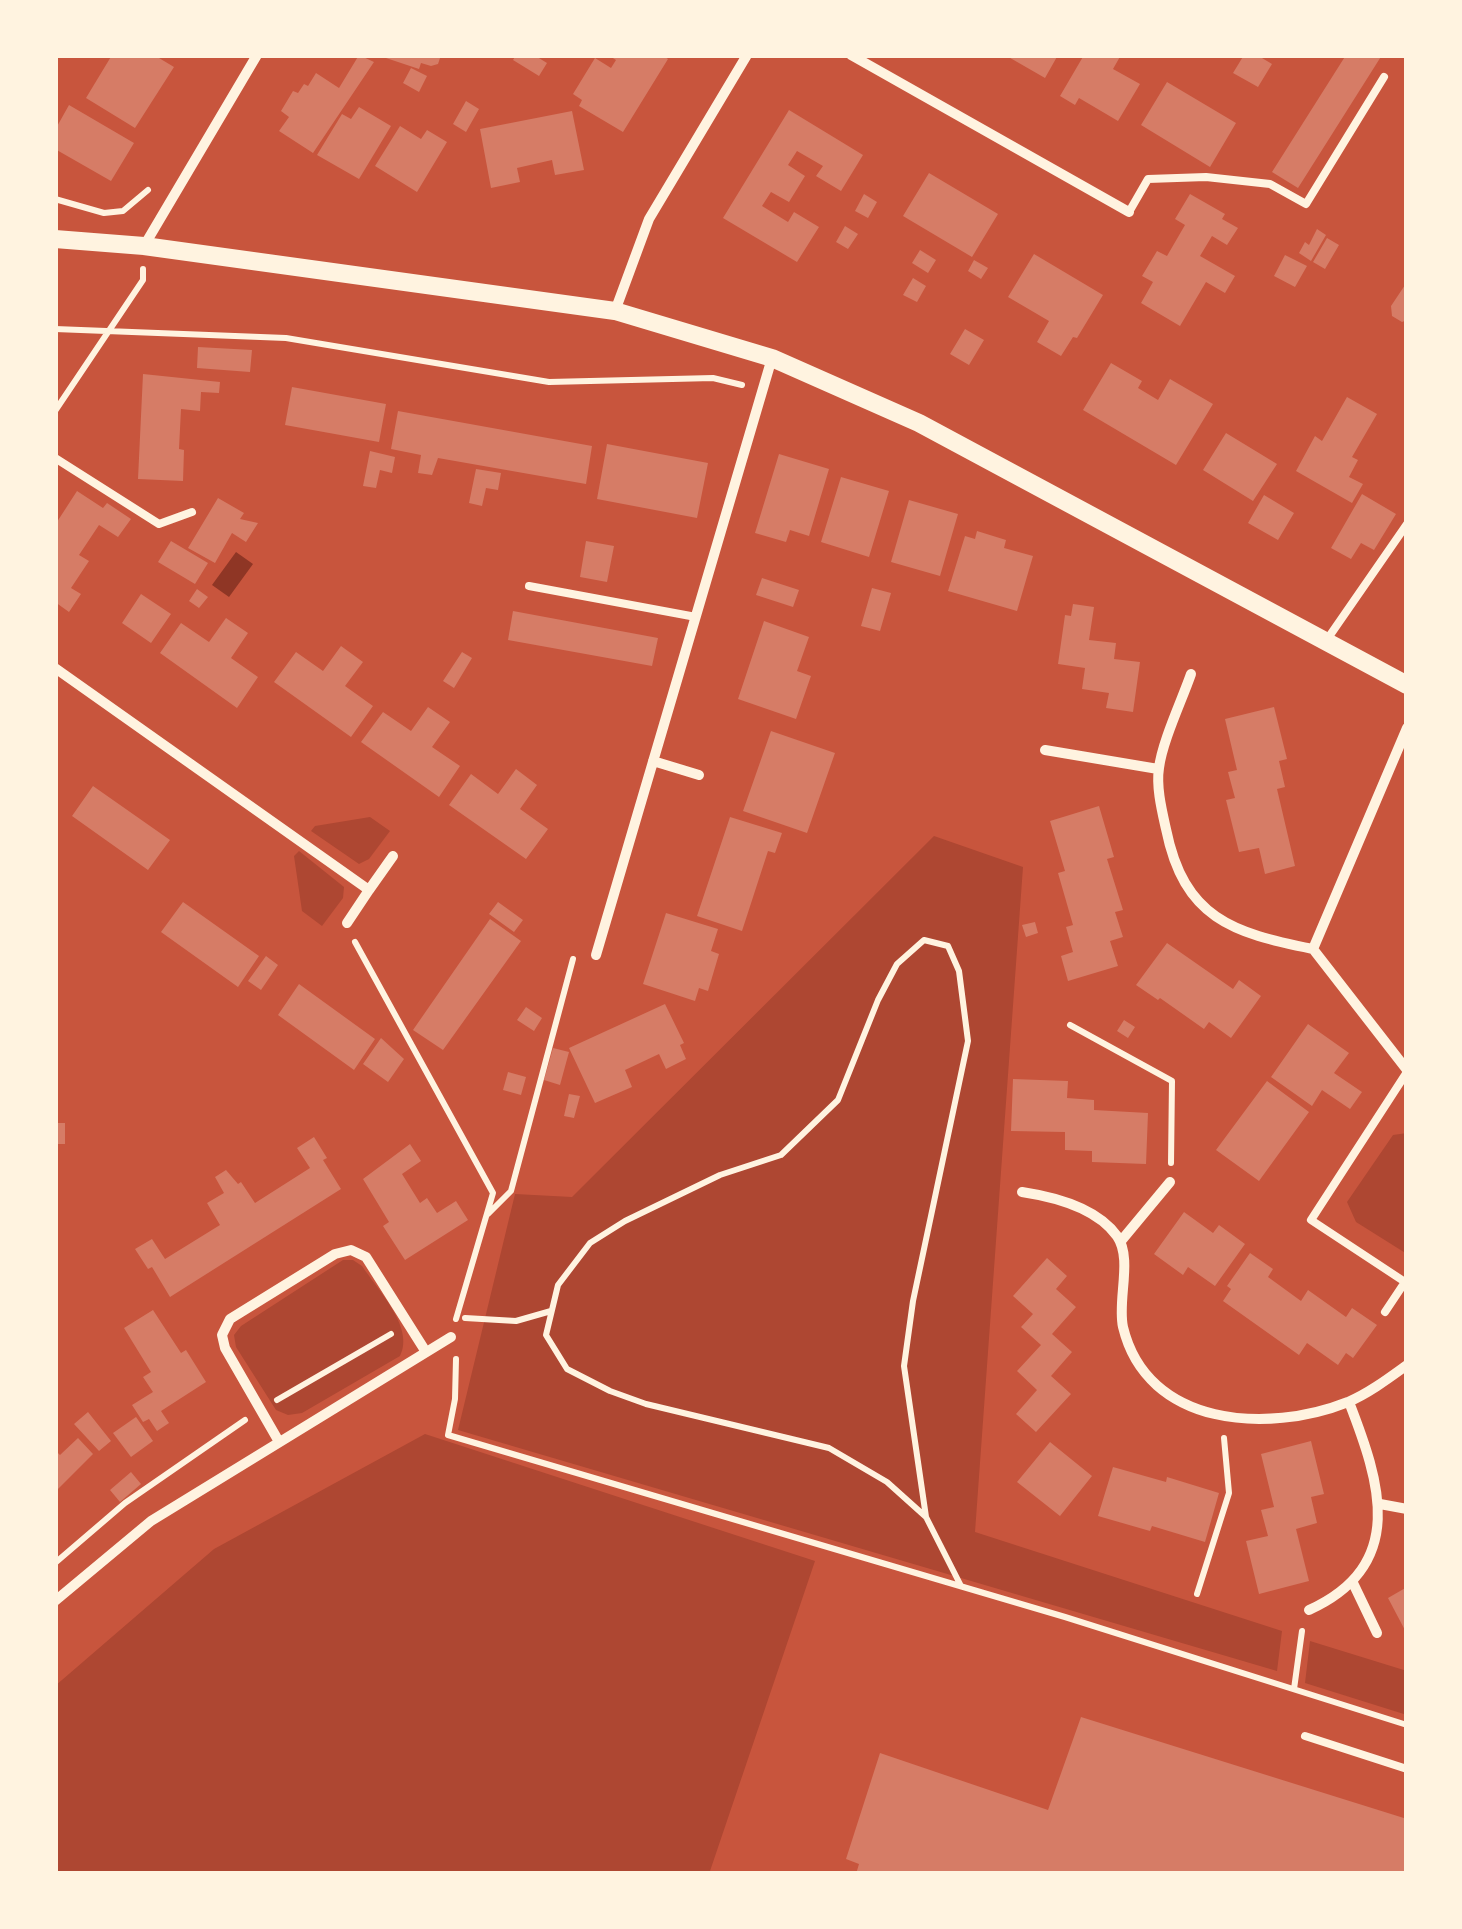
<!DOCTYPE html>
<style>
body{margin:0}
#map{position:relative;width:1462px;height:1929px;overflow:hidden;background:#c8553d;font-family:"DejaVu Sans",sans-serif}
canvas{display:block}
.frame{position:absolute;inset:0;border:58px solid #fff3e0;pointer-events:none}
</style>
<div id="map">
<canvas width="1462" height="1929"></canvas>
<div class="frame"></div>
</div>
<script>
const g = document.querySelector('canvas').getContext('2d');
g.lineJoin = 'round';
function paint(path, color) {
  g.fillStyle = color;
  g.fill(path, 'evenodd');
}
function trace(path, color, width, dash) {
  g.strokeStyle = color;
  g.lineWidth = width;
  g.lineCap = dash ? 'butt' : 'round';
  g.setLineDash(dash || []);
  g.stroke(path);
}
paint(new Path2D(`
 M370,817L390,831L369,859L359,864L311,831L315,826Z
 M934,836L1023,867L975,1532L1282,1631L1277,1671L458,1430L515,1194L572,1197Z
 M299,851L344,887L343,898L322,926L302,911L294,856Z
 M1407,1133V1254L1356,1222L1347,1202L1393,1135Z
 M343,1260H353L362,1266C378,1290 415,1328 400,1356L302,1413L288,1415L276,1410L236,1347L234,1335L241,1326Z
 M425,1434L815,1561L709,1874H55V1686L214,1549Z
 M1310,1641L1407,1671V1715L1305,1683Z`), '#ae4732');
paint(new Path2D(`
 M236,552L253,564L229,597L212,585Z`), '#8f3625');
paint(new Path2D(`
 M112,55H154L174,67L135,128L86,98Z
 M359,55L374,62L313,153L279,131L289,117L281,111L293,91L298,93L304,84L308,86L316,73L339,88Z
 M377,55H441L438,64L431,66L421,63L419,69Z
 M516,55H534L547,63L539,76L513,60Z
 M608,55H662L668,59L623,132L579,106L582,100L573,94L595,58L611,68L616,60Z
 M1005,55H1058L1045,78Z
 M1084,55H1121L1113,69L1140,84L1118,121L1079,98L1075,105L1060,96Z
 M1244,55H1257L1272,64L1258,87L1233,73Z
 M1346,55H1382L1298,188L1272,172Z
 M411,68L427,76L419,92L403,83Z
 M1167,82L1236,123L1210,167L1141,125Z
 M466,101L479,109L466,132L453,124Z
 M69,105L134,143L111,181L55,149V130Z
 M359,107L391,126L359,179L317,155L342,114L351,119Z
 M789,110L863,155L841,191L816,176L823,166L797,151L788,165L805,176L789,202L771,192L762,206L788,222L794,212L819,227L797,262L723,218Z
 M572,111L584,170L555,175L552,160L517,168L520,182L491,188L480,129Z
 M400,126L421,139L427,130L447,142L417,192L375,166Z
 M929,173L998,214L972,257L903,216Z
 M864,194L877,202L868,218L855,211Z
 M1190,194L1225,214L1222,219L1238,228L1227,245L1212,236L1200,256L1235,276L1225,293L1206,282L1180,326L1141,303L1153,282L1142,276L1157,251L1167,256L1185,225L1175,219Z
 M845,226L858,234L848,249L836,242Z
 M1317,229L1326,235L1311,261L1299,253L1305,242L1309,245Z
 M1327,238L1339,245L1325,269L1313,262Z
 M920,250L936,260L928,273L912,263Z
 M1034,254L1103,295L1077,338L1073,337L1061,356L1037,342L1049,321L1008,297Z
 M1285,255L1307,266L1295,287L1274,276Z
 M974,260L988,268L981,279L968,271Z
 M913,278L926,286L917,302L903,295Z
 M1407,282V320L1402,322L1392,316L1391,306Z
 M965,329L984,340L969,365L950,354Z
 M198,347L252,350L250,372L197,368Z
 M1111,363L1142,381L1138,388L1158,400L1170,379L1213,404L1176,465L1083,410Z
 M143,374L220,382L219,393L201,392L200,411L181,409L179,449L184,450L183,481L138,479Z
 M292,387L386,404L379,442L285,425Z
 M1347,397L1377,414L1352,457L1358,460L1349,477L1363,484L1352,503L1296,471L1315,436L1322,441Z
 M398,411L592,446L586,484L438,458L432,475L418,473L421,455L391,449Z
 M1226,433L1277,464L1253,501L1203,470Z
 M607,444L708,463L697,518L597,499Z
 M370,451L395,457L392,473L380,470L376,488L363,486Z
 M779,454L829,469L809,536L790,530L786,542L755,533Z
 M476,469L501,473L498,490L486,488L482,506L469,503Z
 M841,477L889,491L869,557L821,542Z
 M77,491L103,508L107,503L131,519L118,537L99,525L79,555L89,561L71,588L81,594L69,612L55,602V525Z
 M1362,494L1396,514L1374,550L1361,543L1351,559L1331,548Z
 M1264,495L1294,513L1278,540L1248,523Z
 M218,498L244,513L240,519L258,523L246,542L232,533L215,563L188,548Z
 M909,500L958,514L940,576L891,562Z
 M977,531L1006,540L1004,548L1033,556L1017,611L948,591L965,536L975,539Z
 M171,541L208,563L195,584L158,562Z
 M586,541L614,546L607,582L580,577Z
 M762,578L799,590L793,607L756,595Z
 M872,588L891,593L880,631L861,626Z
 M197,589L208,597L199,608L189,601Z
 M141,594L171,614L151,643L122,623Z
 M1073,604L1094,607L1089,640L1116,643L1114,659L1140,662L1133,712L1106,708L1109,693L1082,689L1085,668L1058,664L1065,615L1071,616Z
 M513,611L658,638L652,666L508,640Z
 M226,618L248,633L231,658L258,677L237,708L160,653L181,623L209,642Z
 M764,621L809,637L797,671L811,676L796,719L738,699Z
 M341,646L363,662L345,686L373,706L351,737L274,682L296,652L323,671Z
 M462,652L472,658L454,688L443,681Z
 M428,707L450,722L432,747L460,766L439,797L361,742L383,712L411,731Z
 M1274,707L1287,759L1279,761L1285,787L1277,789L1295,866L1265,874L1259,848L1239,852L1226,800L1235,798L1228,772L1237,770L1225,719Z
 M771,731L835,753L807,833L743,811Z
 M516,769L537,785L520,809L548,829L526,859L449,805L471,774L498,794Z
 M93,786L170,840L148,870L72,816Z
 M1099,806L1114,857L1107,859L1123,910L1115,912L1123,937L1110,941L1118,966L1068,981L1061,956L1073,952L1066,927L1073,925L1058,873L1065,871L1050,821Z
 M730,817L782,833L775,853L768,851L742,931L697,916Z
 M183,902L259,956L238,987L161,932Z
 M498,902L523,920L514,932L489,914Z
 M666,913L718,929L711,951L719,954L708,991L699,988L695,1001L643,984Z
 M490,919L521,941L443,1050L413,1030Z
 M1035,922L1038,933L1026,937L1022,925Z
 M1167,943L1233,989L1239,980L1261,996L1231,1038L1209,1022L1204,1029L1160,998L1158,1000L1136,985Z
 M266,956L278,965L261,990L248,981Z
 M299,984L375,1039L354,1070L278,1015Z
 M665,1004L684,1043L680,1045L686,1059L666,1069L659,1054L625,1070L632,1087L595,1103L569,1048Z
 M526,1007L542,1018L534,1031L517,1020Z
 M1124,1020L1135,1027L1128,1038L1117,1031Z
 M1308,1024L1349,1053L1334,1073L1362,1092L1350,1109L1322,1090L1312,1106L1271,1077Z
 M381,1038L404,1059L388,1082L363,1064Z
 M553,1048L569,1052L560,1085L544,1080Z
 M508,1072L526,1077L521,1095L503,1090Z
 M1013,1079L1068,1081L1067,1098L1094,1100V1110L1148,1113L1146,1164L1092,1162V1151L1065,1150V1132L1011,1131Z
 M1267,1081L1309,1112L1259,1181L1216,1150Z
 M569,1094L580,1096L574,1118L564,1116Z
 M55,1123H65V1144H55Z
 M314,1137L327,1158L323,1160L341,1189L170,1297L152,1267L148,1269L135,1249L152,1239L165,1259L220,1225L207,1203L224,1193L215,1177L226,1170L238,1184L241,1182L255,1203L310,1168L297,1148Z
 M410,1144L421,1161L402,1174L420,1203L427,1198L437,1213L456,1201L468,1220L405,1260L383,1226L389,1222L363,1179Z
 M1184,1212L1213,1233L1219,1225L1245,1244L1215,1286L1188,1267L1183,1275L1154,1254Z
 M1250,1253L1273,1269L1268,1277L1301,1301L1308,1290L1346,1317L1352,1308L1377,1325L1353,1358L1346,1353L1338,1365L1307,1343L1299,1355L1223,1301L1231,1289L1227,1286Z
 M1047,1258L1067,1276L1056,1289L1076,1307L1052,1334L1072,1352L1051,1376L1071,1394L1036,1432L1016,1414L1037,1390L1017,1371L1041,1345L1021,1327L1033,1314L1013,1296Z
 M153,1310L181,1353L186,1350L206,1382L161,1411L169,1423L157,1431L149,1419L143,1422L132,1405L153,1392L143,1377L151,1372L124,1328Z
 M88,1412L111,1441L99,1451L74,1424Z
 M136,1417L153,1441L131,1457L113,1433Z
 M78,1438L93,1454L55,1492V1450L60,1455Z
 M1311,1441L1324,1494L1311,1497L1317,1523L1296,1529L1309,1581L1259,1594L1246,1541L1268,1536L1261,1510L1274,1507L1261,1454Z
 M1050,1442L1092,1476L1060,1516L1017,1482Z
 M1113,1467L1166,1482L1167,1477L1219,1493L1205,1542L1152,1526L1150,1531L1098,1516Z
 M131,1472L141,1484L120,1502L110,1490Z
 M1407,1587V1634L1388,1598Z
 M1081,1717L1407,1819V1874H856L859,1864L846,1859L880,1753L1048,1810Z`), '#d67c66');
trace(new Path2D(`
 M55,199L104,213L123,211L148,190
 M55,329L286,338L549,382L713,378L742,385
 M55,411L143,280V269
 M355,942L493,1193L456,1319
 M1070,1025L1172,1081L1171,1163
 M488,1214L511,1191L573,959
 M465,1318L516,1321L551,1311
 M456,1359L455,1399L448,1435L1065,1617L1407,1725
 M277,1400L391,1334
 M926,1517L904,1366L913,1301L968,1041L959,971L948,946L924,940L897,964L878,1000L838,1100L781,1155L720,1175L625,1221L590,1243L558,1285L546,1335L567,1369L610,1391L646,1404L829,1448L887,1482L926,1517L961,1586
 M55,1563L125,1503L245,1420
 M1197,1594L1229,1493L1224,1438
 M1294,1689L1302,1631`), '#fff3e0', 6);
trace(new Path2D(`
 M1129,212L1148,179L1206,177L1270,184L1306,204L1384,77
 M55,458L159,524L192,512
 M529,586L696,617
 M1326,641L1407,524
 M1385,1312L1405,1282L1311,1220L1407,1072
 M1305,1736L1407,1769`), '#fff3e0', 8);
trace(new Path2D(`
 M851,55L1129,212
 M144,246L257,55
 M615,311L649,219L747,55
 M55,668L369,890L393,856
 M1191,674C1182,700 1162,742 1159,768C1156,787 1162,811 1166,829C1184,918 1232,933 1313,949
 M1407,728L1313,949L1407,1070
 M1045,750L1158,769
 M653,761L699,775
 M347,923L369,890
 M596,955L772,358
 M1022,1192C1055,1197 1097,1208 1117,1236C1133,1259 1117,1300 1123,1327C1147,1427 1268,1434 1348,1402C1369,1393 1389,1378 1407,1365
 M1121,1241L1170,1182
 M278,1440L225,1348L222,1335L230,1319L335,1254L351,1250L366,1257L426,1352
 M1380,1504L1407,1509
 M1353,1583L1377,1633
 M55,1601L151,1521L451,1337
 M1309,1610C1408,1565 1380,1482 1349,1402`), '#fff3e0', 10);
trace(new Path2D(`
 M55,239L144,246L615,311L772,358L919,423L1407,685`), '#fff3e0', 18);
</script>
